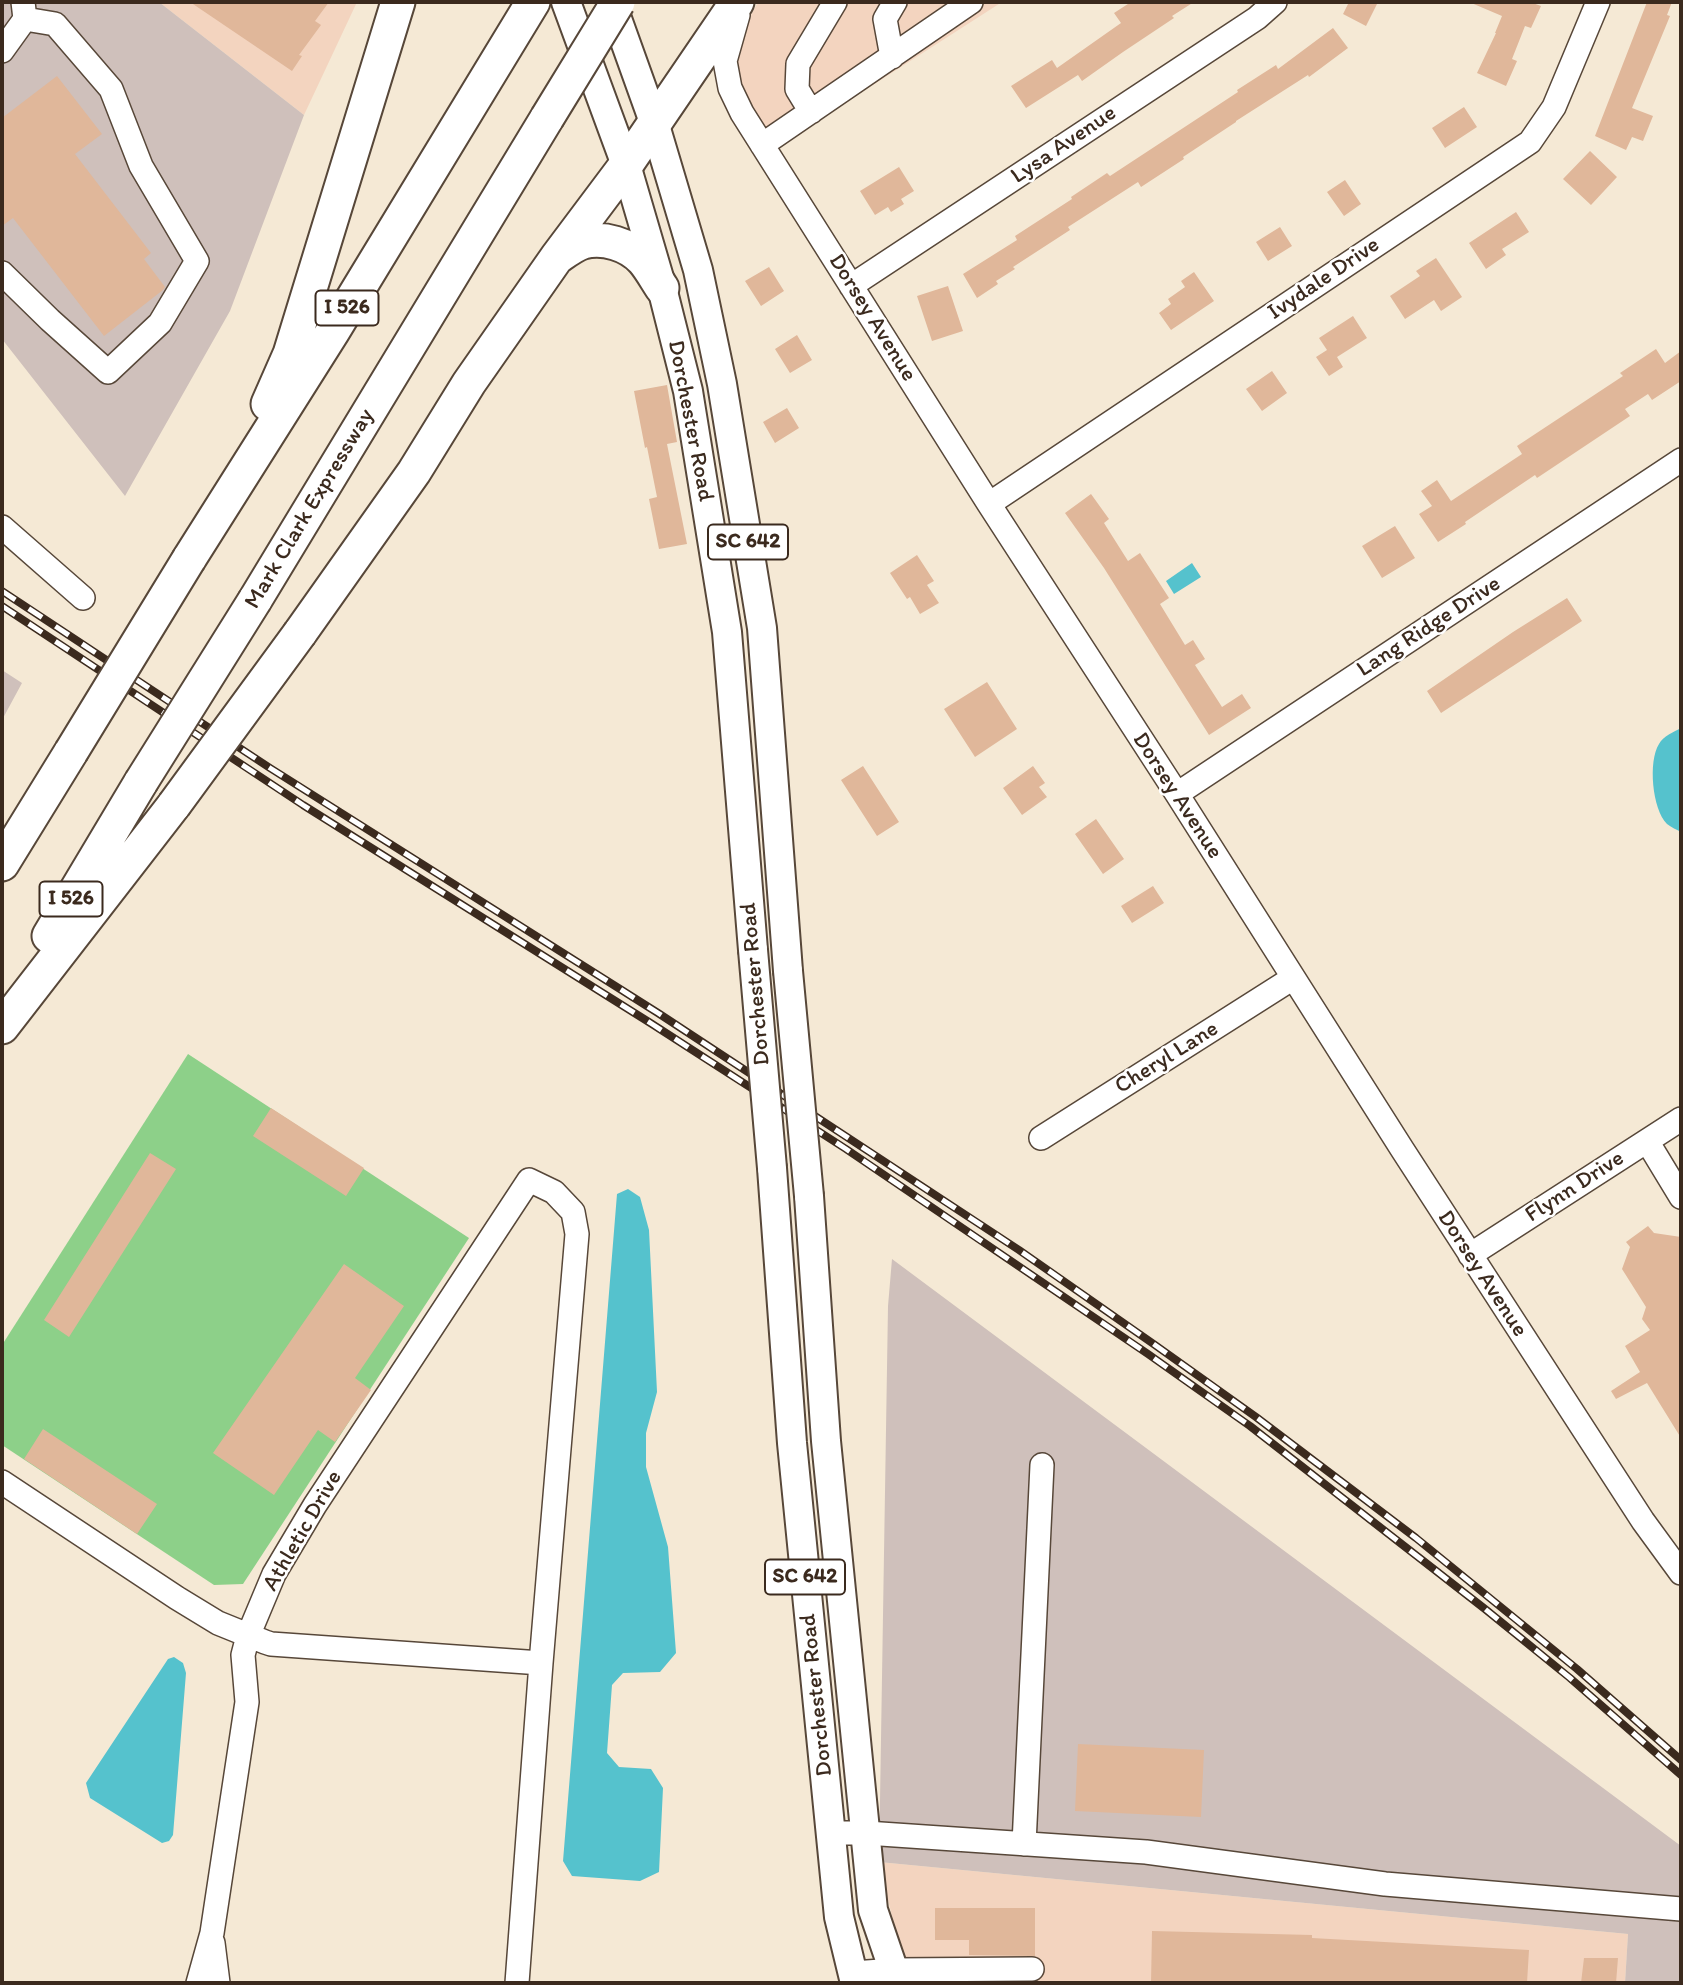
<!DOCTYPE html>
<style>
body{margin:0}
#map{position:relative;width:1683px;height:1985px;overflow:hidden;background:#f5e9d5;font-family:Itim,sans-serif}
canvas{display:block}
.frame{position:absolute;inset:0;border:4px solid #3b2a1e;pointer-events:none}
</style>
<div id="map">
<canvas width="1683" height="1985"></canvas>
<div class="frame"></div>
</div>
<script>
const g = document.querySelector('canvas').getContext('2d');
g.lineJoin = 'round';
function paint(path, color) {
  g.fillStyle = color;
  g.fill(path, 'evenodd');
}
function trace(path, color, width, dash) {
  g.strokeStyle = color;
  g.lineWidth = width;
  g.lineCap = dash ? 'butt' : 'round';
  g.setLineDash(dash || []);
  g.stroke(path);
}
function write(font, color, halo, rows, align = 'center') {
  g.font = font + ' Itim,sans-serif';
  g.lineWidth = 5;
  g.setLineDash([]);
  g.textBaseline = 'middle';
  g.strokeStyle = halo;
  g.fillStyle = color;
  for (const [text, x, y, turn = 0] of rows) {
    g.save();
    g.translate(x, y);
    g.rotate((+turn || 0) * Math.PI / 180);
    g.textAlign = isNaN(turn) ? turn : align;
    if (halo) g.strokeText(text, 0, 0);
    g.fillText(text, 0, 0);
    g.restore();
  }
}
paint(new Path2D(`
 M159,2H357L304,115Z
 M758,2H1002L767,153L742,113L728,50L740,35Z
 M879,1862L1628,1934L1625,1983H908Z`), '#f3d4bf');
paint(new Path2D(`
 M2,2H159L304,115L230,311L125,496L2,339Z
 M2,670L22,683L2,720Z
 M892,1259L1681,1846V1983H1625L1628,1934L879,1862L888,1306Z`), '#cfc0bb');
paint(new Path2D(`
 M188,1054L469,1238L243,1584L214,1585L2,1445V1345Z`), '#8dd089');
paint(new Path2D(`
 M1192,563L1201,577L1174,594L1166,581Z
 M1681,728V832C1677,830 1671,827 1667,824C1652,809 1648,761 1659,744C1663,736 1674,732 1681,728Z
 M628,1189L640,1197L649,1230L657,1392L646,1433V1467L668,1547L676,1653L660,1672L623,1673L612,1685L607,1753L619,1767L651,1769L663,1788L659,1872L640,1881L572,1876L563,1861L617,1194Z
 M174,1657L183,1663L186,1673L173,1835L169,1841L162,1843L90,1798L86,1783L168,1659Z`), '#55c2cd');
paint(new Path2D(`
 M190,2H329L315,21L321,25L299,55L302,56L292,71Z
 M1131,2H1194L1172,16L1174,18L1123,52L1082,81L1078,75L1026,108L1011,86L1052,60L1057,68L1121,23L1114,13Z
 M1349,2H1378L1366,26L1343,14Z
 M1469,2H1530L1541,6L1531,28L1525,26L1512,59L1517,61L1506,86L1477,73L1496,33H1495L1502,16Z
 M1647,2H1672L1667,15L1670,16L1632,108L1653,116L1643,141L1632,137L1626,150L1595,136Z
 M1333,28L1348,48L1309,77L1308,75L1236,121V122L1183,157L1184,159L1141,187L1138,182L1068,227L1070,230L1013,267L1015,269L996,281L998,284L977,298L963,274L1017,240L1015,236L1072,199L1071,197L1107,173L1110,176L1238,92L1237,90L1276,65L1278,69Z
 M57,76L102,134L75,154L151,253L144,259L165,287L163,290L104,336L13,218L2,226V118Z
 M1464,107L1477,127L1445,148L1432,128Z
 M1590,151L1617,177L1591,205L1563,179Z
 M899,167L914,191L901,199L904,204L891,212L888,207L875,215L860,191Z
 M1345,180L1361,204L1344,216L1327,192Z
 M1516,212L1529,232L1502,249L1506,255L1486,269L1469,243Z
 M1280,227L1292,246L1268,261L1256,242Z
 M1436,258L1462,297L1441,311L1434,300L1405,319L1390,296L1420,276L1416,271Z
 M769,267L784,291L761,306L745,281Z
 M1194,272L1214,301L1171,330L1159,313L1171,304L1168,299L1185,287L1181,281Z
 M948,286L963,331L932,341L917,296Z
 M1353,316L1367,338L1337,357L1343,367L1329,376L1316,357L1327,350L1319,338Z
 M797,335L812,360L790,373L775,349Z
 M1656,349L1665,363L1681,351V381L1652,400L1648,394L1625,409L1630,416L1537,478L1535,475L1465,522L1466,524L1438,542L1419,514L1432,506L1421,491L1437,480L1451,501L1522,454L1517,446L1623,376L1620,373Z
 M1272,371L1287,393L1262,411L1246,389Z
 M667,385L677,442L667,444L687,544L659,549L649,499L657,497L647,447L645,448L634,391Z
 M787,408L799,428L775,443L763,422Z
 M1091,494L1109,519L1104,523L1128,561L1140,553L1169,598L1160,604L1185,645L1193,640L1205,659L1195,665L1222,707L1242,694L1251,708L1209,735L1104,568L1065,513Z
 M1395,526L1415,558L1382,578L1362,546Z
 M917,555L934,581L927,585L939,603L920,614L910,597L907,599L890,573Z
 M1567,598L1582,621L1441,713L1427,691L1513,632Z
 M987,682L1017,729L975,757L944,709Z
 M863,766L899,822L877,836L841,780Z
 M1033,766L1045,783L1039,787L1047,797L1022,815L1003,788Z
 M1096,819L1124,859L1103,874L1075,834Z
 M1153,886L1164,903L1132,923L1121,906Z
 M271,1108L364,1168L346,1196L253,1136Z
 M150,1153L176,1169L69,1337L44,1320Z
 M1648,1226L1654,1233L1681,1237V1438L1647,1383L1616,1399L1611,1391L1640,1372L1625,1346L1650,1330L1642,1319L1646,1307L1622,1269L1630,1247L1626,1242Z
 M344,1264L404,1306L355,1378L371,1390L335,1442L318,1430L274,1495L213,1453Z
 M43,1429L157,1504L137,1534L24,1459Z
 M1078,1744L1204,1750L1201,1817L1075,1811Z
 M935,1908H1035V1956L969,1955V1940H935Z
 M1152,1931L1312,1935V1938L1529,1950L1527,1983H1151Z
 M1584,1958H1618L1616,1983H1581Z`), '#e0b79a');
const minor = new Path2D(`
 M738,15L725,61L730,88L742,113L989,504L1177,794L1402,1149L1643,1521L1681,1573
 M2,51L25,19L23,2
 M892,57L885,19L895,2
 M811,112L797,89L798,64L835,2
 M762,145L971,2
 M2,273L50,320L108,372L160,323L197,261L141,166L111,89L55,24L25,19
 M851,286L1257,18L1275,2
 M989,504L1530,142L1554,107L1598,2
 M2,527L83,598
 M1177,794L1681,460
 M1041,1138L1293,978
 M1647,1141L1681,1197
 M1470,1255L1681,1119
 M2,1482L177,1598L218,1623L265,1642L271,1644L541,1663
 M831,1833H866L1146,1852L1385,1884L1681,1909
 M1024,1844L1042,1465
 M213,1943L218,1983
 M853,1973L895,1970L1032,1969
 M198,1983L212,1933L247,1702L243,1655L248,1636L274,1574L315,1505L529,1180L554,1192L573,1212L577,1234L541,1663L517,1983`);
const major = new Path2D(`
 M566,2L626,165L662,288L688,391L727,632L753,950
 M611,2L654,122L698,270L722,384L762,628L788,971
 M772,1168L792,1443L839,1917L855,1983
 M809,1196L826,1441L873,1910L898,1983`);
const highway = new Path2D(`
 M559,256C566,251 574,245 583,242C604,237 628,244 643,260C650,268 656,279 662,288
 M268,404L290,354L398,2
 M189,559L333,331L533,2
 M255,600L547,118
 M300,633L414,472L469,383L557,257L626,165L737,2
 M2,864L71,752
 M49,936L141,782
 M2,1027L174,805`);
trace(minor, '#574739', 26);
trace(major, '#574739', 32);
trace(highway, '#574739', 37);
trace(minor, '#fff', 23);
trace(major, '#fff', 28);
trace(highway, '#fff', 33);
const rail = new Path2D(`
 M2,591L270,768L658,1013L1019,1250L1155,1345L1256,1417L1416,1538L1577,1669L1681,1760
 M2,606L303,805L652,1024L846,1149L1148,1354L1250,1426L1485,1609L1570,1678L1681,1775`);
trace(rail, '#3b2a1e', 8);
trace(rail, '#fff', 5, [16]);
const majorBridge = new Path2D(`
 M753,950L772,1168
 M788,971L809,1196`);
const highwayBridge = new Path2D(`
 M547,118L618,2
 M71,752L189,559
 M141,782L255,600
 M174,805L300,633`);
trace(majorBridge, '#574739', 32, []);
trace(highwayBridge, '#574739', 37, []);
trace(majorBridge, '#fff', 28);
trace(highwayBridge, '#fff', 33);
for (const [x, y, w] of [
 [347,308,63],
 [748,542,80],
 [71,899,63],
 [805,1577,80]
]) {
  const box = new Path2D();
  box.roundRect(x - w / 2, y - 17.5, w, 35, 5);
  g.fillStyle = '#fff';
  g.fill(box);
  trace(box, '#3b2a1e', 2);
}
write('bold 21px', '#3b2a1e', null, [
 ["I 526",347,308],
 ["SC 642",748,542],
 ["I 526",71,899],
 ["SC 642",805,1577]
]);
write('23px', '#3b2a1e', '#fff', [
 ["Lysa Avenue",1064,145,-34],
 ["Ivydale Drive",1324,279,-34],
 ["Dorsey Avenue",872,318,58],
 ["Dorchester Road",690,421,79],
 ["Mark Clark Expressway",310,509,-59],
 ["Lang Ridge Drive",1429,627,-33],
 ["Dorsey Avenue",1177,796,57],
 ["Dorchester Road",756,984,-95],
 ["Cheryl Lane",1167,1058,-32],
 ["Flynn Drive",1575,1187,-33],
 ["Dorsey Avenue",1482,1274,57],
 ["Athletic Drive",303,1531,-60],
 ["Dorchester Road",817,1695,-96]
]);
</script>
